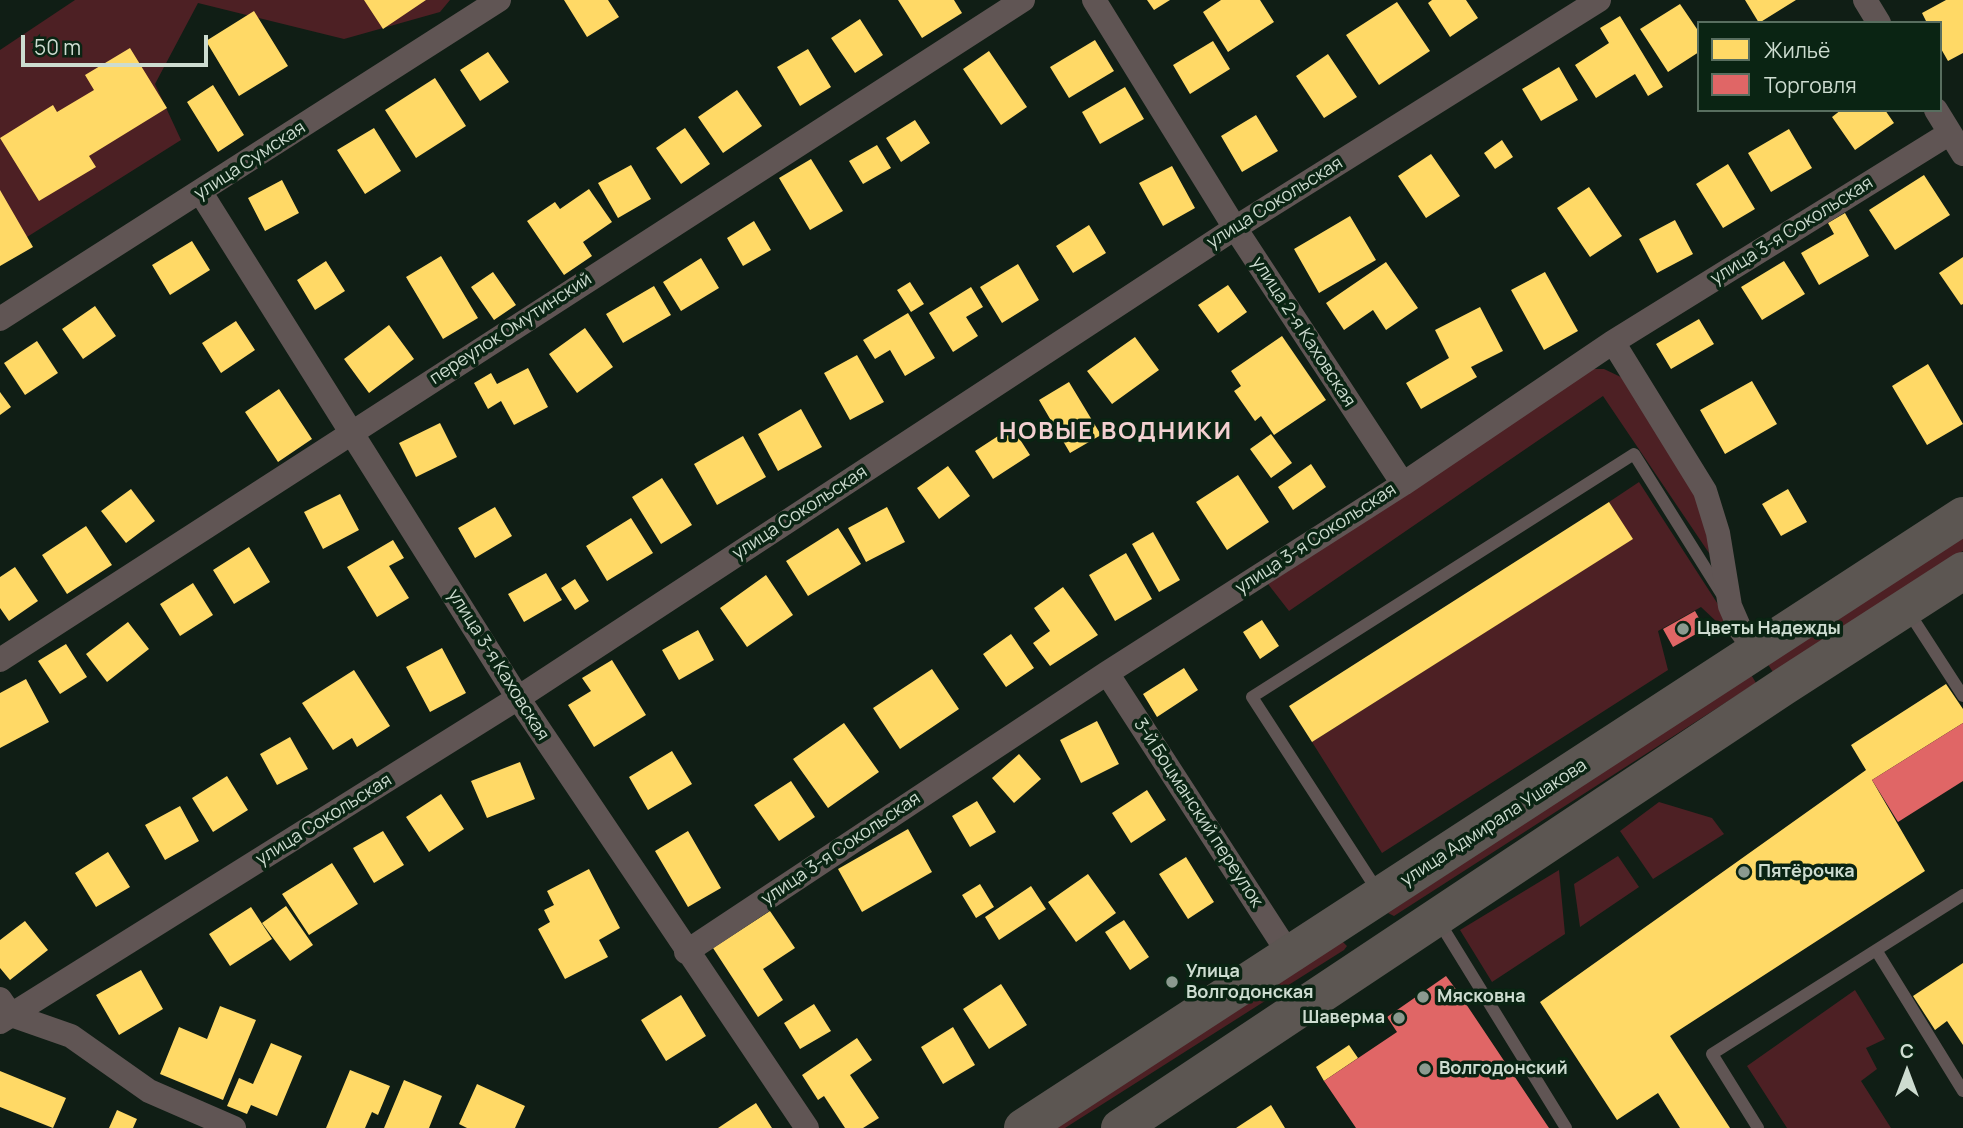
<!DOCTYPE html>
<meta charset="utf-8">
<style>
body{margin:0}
#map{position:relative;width:1963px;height:1128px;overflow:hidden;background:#101e15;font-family:Manrope,sans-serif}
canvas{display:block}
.legend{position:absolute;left:1697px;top:21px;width:245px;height:91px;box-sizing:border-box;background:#0a2413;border:2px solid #586e5f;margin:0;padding:9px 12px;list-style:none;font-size:21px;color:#cddcd0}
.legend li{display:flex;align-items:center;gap:14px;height:35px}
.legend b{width:35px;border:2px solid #586e5f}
.north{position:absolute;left:1872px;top:1037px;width:70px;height:70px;-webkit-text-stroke:5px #0a2413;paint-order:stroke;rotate:0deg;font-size:19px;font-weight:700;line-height:28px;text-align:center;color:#cddcd0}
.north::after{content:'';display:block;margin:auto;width:24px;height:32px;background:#cddcd0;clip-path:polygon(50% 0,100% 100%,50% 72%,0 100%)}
.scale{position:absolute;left:21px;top:35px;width:187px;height:32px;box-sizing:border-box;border:4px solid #cddcd0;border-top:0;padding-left:9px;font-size:21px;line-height:24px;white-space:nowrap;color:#cddcd0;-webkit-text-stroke:5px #0a2413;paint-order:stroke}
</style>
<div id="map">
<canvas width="1963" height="1128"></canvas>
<ul class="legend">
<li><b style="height:19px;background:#ffd966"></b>Жильё</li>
<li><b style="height:19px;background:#e06666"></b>Торговля</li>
</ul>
<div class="north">С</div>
<div class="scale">50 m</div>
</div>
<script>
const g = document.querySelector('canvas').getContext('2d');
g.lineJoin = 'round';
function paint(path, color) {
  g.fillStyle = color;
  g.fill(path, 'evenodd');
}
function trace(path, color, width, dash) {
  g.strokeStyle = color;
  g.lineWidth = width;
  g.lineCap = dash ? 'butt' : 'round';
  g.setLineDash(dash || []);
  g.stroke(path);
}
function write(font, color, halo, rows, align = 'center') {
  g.font = font + ' Manrope,sans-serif';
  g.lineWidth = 7;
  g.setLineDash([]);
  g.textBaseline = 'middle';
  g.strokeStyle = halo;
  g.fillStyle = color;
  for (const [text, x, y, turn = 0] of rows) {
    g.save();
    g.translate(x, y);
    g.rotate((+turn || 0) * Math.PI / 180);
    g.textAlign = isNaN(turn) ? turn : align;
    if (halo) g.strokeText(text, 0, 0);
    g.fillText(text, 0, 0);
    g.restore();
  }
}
paint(new Path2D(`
 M75,0H450L440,12L344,39L198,3L155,84L181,140L0,254V50Z
 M1591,369H1604L1625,379L1689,479L1707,528L1709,553L1603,396L1289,611L1268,584Z
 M1639,482L1732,626L1718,623L1701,607L1658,631L1668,670L1382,853L1312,742L1632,539L1609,502Z
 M1963,537V551L1773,672L1767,663Z
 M1750,673L1756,683L1394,916L1388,913Z
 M1659,802L1712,818L1724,834L1653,879L1620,831Z
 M1618,856L1639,887L1580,927L1574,884Z
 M1559,870L1565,934L1492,982L1460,930Z
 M1342,941L1347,946L1344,950L1279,991L1274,983Z
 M1855,990L1885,1039L1866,1048L1877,1069L1861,1081L1891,1128H1787L1747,1066Z
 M1259,993L1265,1001L1065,1128H1052Z`), '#4d2024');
paint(new Path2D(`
 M364,0H426L383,29Z
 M564,0H608L619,17L587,37Z
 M898,0H954L962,13L922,38Z
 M1147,0H1170L1154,10Z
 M1221,0H1260L1274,22L1228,52L1203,12Z
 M1432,0H1466L1478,18L1450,37L1428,3Z
 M1745,0H1796L1759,23Z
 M1946,0H1963V53L1948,61L1940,47V23H1927L1922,13Z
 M1397,2L1430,51L1379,85L1346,35Z
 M1680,4L1699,32V52L1668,72L1640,29Z
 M254,11L288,66L239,96L206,41Z
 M1620,16L1663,87L1648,96L1635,74L1596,98L1575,65L1609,43L1600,28Z
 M860,19L883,55L855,73L831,38Z
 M1095,40L1114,71L1069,98L1050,67Z
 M1213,41L1230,69L1190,94L1173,65Z
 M130,48L167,108L89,156L96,167L39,201L0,138L53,105L57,112L94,90L85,75Z
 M808,49L831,87L800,106L777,67Z
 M989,51L1027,107L1001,125L963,69Z
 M488,52L509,82L480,101L460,70Z
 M1328,54L1357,97L1324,118L1296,76Z
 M1559,67L1578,100L1541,121L1522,89Z
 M435,78L466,126L416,158L385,110Z
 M213,85L244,135L218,152L187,102Z
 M1125,87L1144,119L1100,144L1082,112Z
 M737,90L762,126L723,153L698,117Z
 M1841,110H1885L1894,123L1855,150L1832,117Z
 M1256,115L1278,151L1242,172L1221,136Z
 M915,120L930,143L901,162L886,138Z
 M374,128L401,171L365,194L337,150Z
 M685,128L710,164L681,184L656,148Z
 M1789,129L1812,168L1771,192L1748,153Z
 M1502,140L1513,157L1495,169L1484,153Z
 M877,145L891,168L863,184L849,161Z
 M1431,154L1460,196L1426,218L1398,176Z
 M811,159L843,211L810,230L779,178Z
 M1728,164L1755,209L1723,228L1696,184Z
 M631,165L651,199L618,218L598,183Z
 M1172,166L1195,208L1163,226L1139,183Z
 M1924,175L1950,215L1895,250L1869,210Z
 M282,180L299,213L265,231L248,198Z
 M1589,187L1622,236L1590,257L1557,208Z
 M589,189L612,222L583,242L592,256L564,275L527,221L555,202L560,209Z
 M0,190L33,247L0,266Z
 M1845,213L1869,256L1819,285L1801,253L1834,234L1828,223Z
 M1350,216L1376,260L1319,293L1294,249Z
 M1675,220L1693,254L1657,273L1639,239Z
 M754,221L771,250L743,266L727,238Z
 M1089,225L1106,253L1073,273L1056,246Z
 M192,241L210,270L170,295L152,265Z
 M441,256L478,318L443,339L406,277Z
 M1963,257V304L1961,305L1939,273Z
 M701,258L719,288L681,311L663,282Z
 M326,261L345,291L315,310L297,280Z
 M1784,261L1805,294L1762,320L1741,287Z
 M1386,262L1418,308L1386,330L1373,310L1344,330L1326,303Z
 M1018,264L1039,300L1002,323L980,287Z
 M493,272L516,305L494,320L471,287Z
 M1545,272L1578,331L1544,350L1511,290Z
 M910,282L924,304L911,312L897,290Z
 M1228,285L1247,312L1218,333L1198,305Z
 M654,286L671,315L623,343L606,314Z
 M971,287L983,307L966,317L978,336L953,352L929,313Z
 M95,306L116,336L83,359L62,329Z
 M1480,307L1503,351L1471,367L1477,377L1421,409L1406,383L1449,358L1435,330Z
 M908,313L935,358L905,376L890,350L875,359L863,340Z
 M1699,319L1714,344L1671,369L1656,344Z
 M236,321L255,350L221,373L202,343Z
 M389,325L414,359L369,393L344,359Z
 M585,328L613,367L577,393L549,354Z
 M1282,336L1326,400L1274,435L1261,416L1255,421L1234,391L1241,386L1231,371Z
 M1135,337L1159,370L1112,404L1087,371Z
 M37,341L58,373L25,395L4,363Z
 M857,355L884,402L850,420L824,373Z
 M1928,364L1963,424L1927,445L1892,386Z
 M528,368L548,407L514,425L501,401L488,409L474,383L491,373L497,384Z
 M1752,381L1777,424L1725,454L1700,410Z
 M1069,382L1101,435L1070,453L1039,400Z
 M279,389L312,439L278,462L245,412Z
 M0,392L11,407L0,415Z
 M801,409L822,447L778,471L758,434Z
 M440,423L457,457L416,477L399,443Z
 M1012,427L1030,455L993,479L975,451Z
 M1271,434L1292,463L1271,478L1250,449Z
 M743,436L766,477L717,505L694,464Z
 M1311,464L1326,487L1293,510L1278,487Z
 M948,466L970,496L939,519L917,488Z
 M1238,475L1269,522L1227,550L1196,502Z
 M662,478L692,525L661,544L632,497Z
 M131,489L155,521L126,543L101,511Z
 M1788,489L1807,522L1781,536L1762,504Z
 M340,494L359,530L323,549L304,512Z
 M1609,502L1633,539L1312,742L1289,706Z
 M495,507L512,536L475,558L458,528Z
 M887,507L905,542L866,562L848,528Z
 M631,518L653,553L607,581L586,546Z
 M86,526L112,565L67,594L42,555Z
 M838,528L861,564L808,596L786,561Z
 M1153,532L1180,580L1159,592L1132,544Z
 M393,540L404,558L389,566L409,598L377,617L347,567Z
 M249,547L270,582L234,604L213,570Z
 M1126,553L1152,599L1115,621L1089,575Z
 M15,567L38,601L9,621L0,608V577Z
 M546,573L562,600L524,622L508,594Z
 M766,575L793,615L747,647L720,608Z
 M575,579L589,601L575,610L561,588Z
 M193,583L213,615L180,636L160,604Z
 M1063,587L1098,635L1050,666L1033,643L1050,631L1034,608Z
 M1262,620L1279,646L1260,659L1243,632Z
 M128,622L149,649L107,682L86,654Z
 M698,630L714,660L679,680L662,650Z
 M1011,634L1034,668L1006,687L983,654Z
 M66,644L87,677L60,694L38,661Z
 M442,648L466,693L430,712L406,667Z
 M612,660L646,715L594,747L568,705L591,691L582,678Z
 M1184,668L1198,690L1157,717L1143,694Z
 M932,669L959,709L900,749L873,708Z
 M354,670L390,726L357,747L352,738L333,750L302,703Z
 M26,679L49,722L0,748V693Z
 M1946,684L1963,709V723L1872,780L1925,871L1670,1036L1730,1128H1680L1658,1093L1617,1120L1540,1002L1866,770L1851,745Z
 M1097,721L1119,764L1081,783L1060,740Z
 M844,723L879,772L828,808L793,759Z
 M290,737L308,769L277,785L260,754Z
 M672,751L692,784L648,810L629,777Z
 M1019,754L1041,779L1014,803L992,778Z
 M520,762L535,799L487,818L471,781Z
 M227,776L248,810L213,832L192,798Z
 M791,781L815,817L779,841L754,805Z
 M1147,790L1166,820L1131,843L1112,813Z
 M441,794L464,829L429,852L406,817Z
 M977,801L996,832L970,847L952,816Z
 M180,806L199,841L165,860L145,825Z
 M908,829L932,872L862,912L838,869Z
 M383,831L404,865L374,883L353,848Z
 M688,831L721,888L688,907L655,851Z
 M108,852L130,887L96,907L75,873Z
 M1186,857L1214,902L1188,919L1159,874Z
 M332,863L358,904L309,935L282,894Z
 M589,869L620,928L599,940L608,957L565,979L538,929L550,922L544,910L554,905L547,891Z
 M1088,874L1116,913L1076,942L1048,902Z
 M980,884L994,907L976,918L962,895Z
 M1031,886L1046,909L999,940L985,917Z
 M286,906L313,945L290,961L262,923Z
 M251,907L272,939L230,966L209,934Z
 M770,911L795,948L763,969L783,1000L758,1017L713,948Z
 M1124,920L1149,957L1130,970L1105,932Z
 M25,921L48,950L10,980L0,968V940Z
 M1963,963V1045L1947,1021L1935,1030L1913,996Z
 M141,970L163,1009L119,1035L96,995Z
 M1001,984L1027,1025L989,1049L963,1009Z
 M681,995L706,1036L666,1061L641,1020Z
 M814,1004L831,1031L800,1049L784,1023Z
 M220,1006L256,1020L223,1100L160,1074L179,1027L207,1039Z
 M953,1027L975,1065L943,1084L921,1047Z
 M857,1038L872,1060L850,1075L879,1118L863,1128H845L824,1096L818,1100L802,1075Z
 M271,1043L302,1056L277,1116L251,1105L247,1114L227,1106L239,1078L253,1084Z
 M1349,1045L1358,1058L1324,1081L1316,1067Z
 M350,1070L390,1086L378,1115L372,1112L365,1128H326Z
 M0,1071L66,1098L53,1128L0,1107Z
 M404,1080L442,1096L429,1128H384Z
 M477,1084L525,1106L515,1128H467L459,1124Z
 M756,1103L772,1128H718L742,1112Z
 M1271,1105L1285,1128H1236Z
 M117,1110L137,1119L133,1128H109Z`), '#ffd966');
paint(new Path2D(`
 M1695,611L1705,629L1673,647L1663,629Z
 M1963,723V781L1898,822L1872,780Z
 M1446,976L1458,992L1549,1128H1356L1324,1081L1397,1032L1387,1017Z`), '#e06666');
trace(new Path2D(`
 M1908,611L1963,696
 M1379,893L1252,697L1634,454L1721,593
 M1438,920L1566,1128
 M1876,950L1963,1091
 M1758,1128L1712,1054L1963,895`), '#605554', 12);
trace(new Path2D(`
 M1094,0L1235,228L1403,484
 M1865,0L1879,23
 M1936,110L1963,154
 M201,193L518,698L807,1128
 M0,319L499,0
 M1613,342L1705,491L1718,533L1730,606L1740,629L1756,651
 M0,660L1023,0
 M1107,673L1289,954
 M686,952L1107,673L1403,484L1613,342L1950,133
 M0,999L11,1015L71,1036L149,1091L234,1128
 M0,1022L518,698L1235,228L1599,0`), '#605554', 24);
trace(new Path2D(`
 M1023,1128L1963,516
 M1120,1128L1783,687L1963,571`), '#5c5652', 38);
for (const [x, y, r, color] of [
 [1683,629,7,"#8b9a8f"],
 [1744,872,7,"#8b9a8f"],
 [1172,982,7,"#8b9a8f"],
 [1423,997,7,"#8b9a8f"],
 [1399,1018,7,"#8b9a8f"],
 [1425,1069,7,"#8b9a8f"]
]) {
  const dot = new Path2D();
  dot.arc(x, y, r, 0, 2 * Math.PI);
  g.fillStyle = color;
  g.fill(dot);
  trace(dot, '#0a2413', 2.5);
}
write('18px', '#cddcd0', '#0a2413', [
 ["улица Сумская",250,161,-33],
 ["улица Сокольская",1275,203,-32],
 ["улица 3-я Сокольская",1792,231,-32],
 ["переулок Омутинский",511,329,-33],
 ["улица 2-я Каховская",1303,332,57],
 ["улица Сокольская",800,513,-33],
 ["улица 3-я Сокольская",1316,539,-33],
 ["улица 3-я Каховская",498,665,58],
 ["3-й Боцманский переулок",1198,813,57],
 ["улица Сокольская",324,820,-32],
 ["улица Адмирала Ушакова",1494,823,-33],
 ["улица 3-я Сокольская",841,849,-34]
]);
write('bold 18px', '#cddcd0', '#0a2413', [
 ["Цветы Надежды",1697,629],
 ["Пятёрочка",1758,872],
 ["Улица",1186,972],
 ["Волгодонская",1186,993],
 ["Мясковна",1437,997],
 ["Шаверма",1385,1018,"right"],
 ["Волгодонский",1439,1069]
], 'left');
g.letterSpacing = '2px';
write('bold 24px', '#f4d0d1', '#0a2413', [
 ["НОВЫЕ ВОДНИКИ",1116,432]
]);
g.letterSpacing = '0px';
</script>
